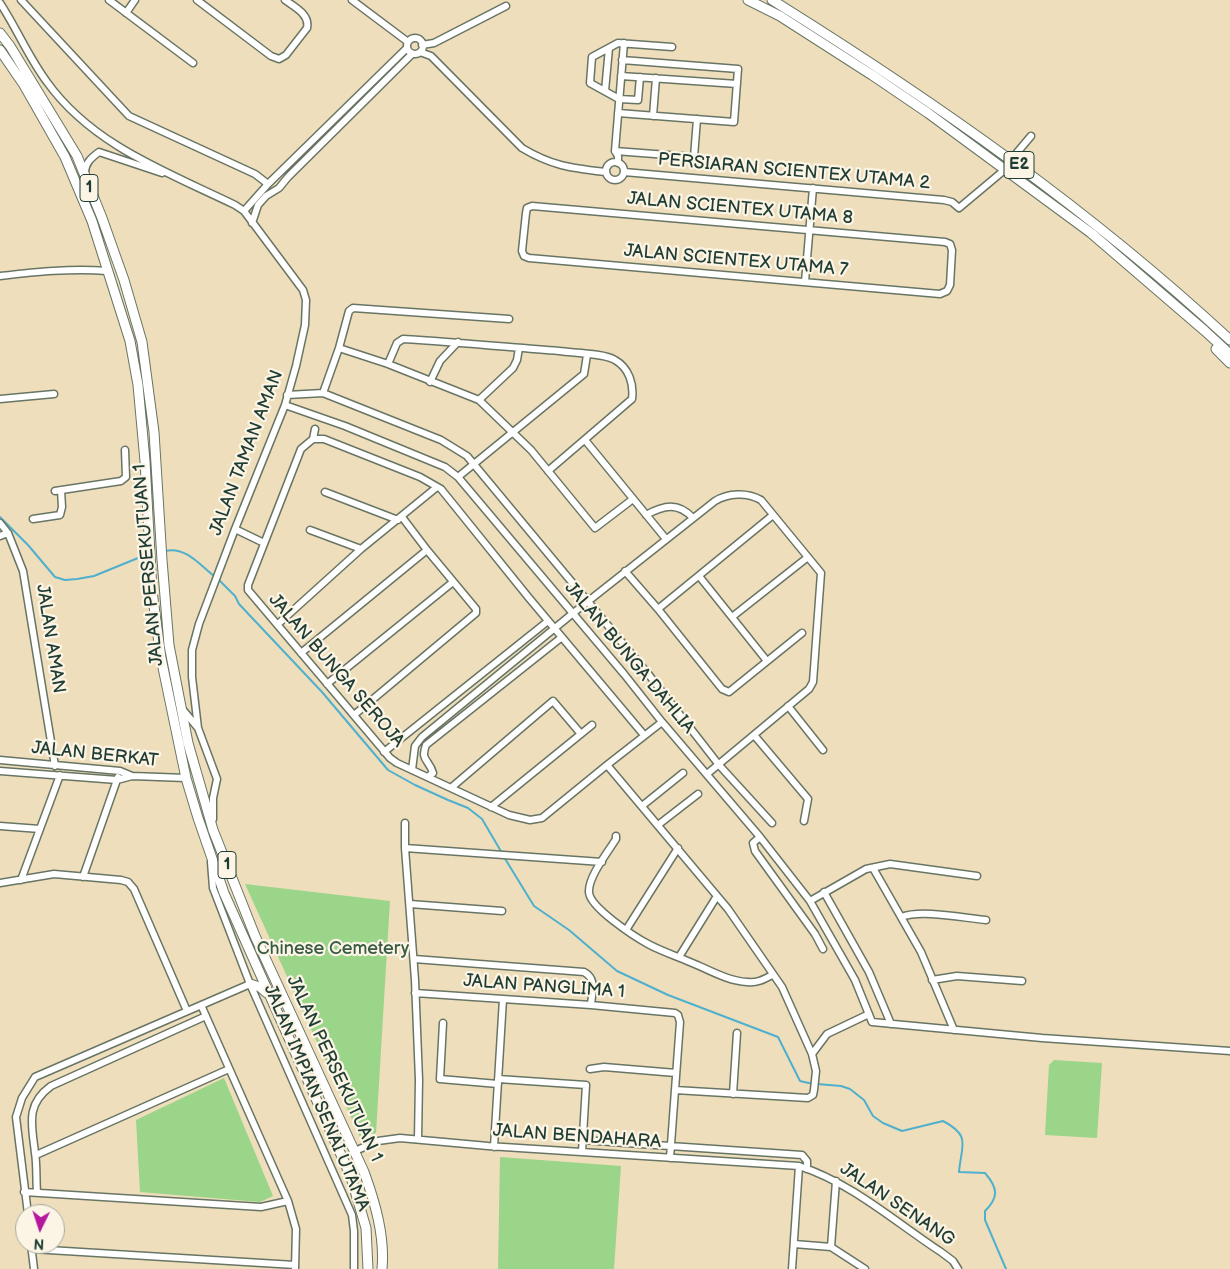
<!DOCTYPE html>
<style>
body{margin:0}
#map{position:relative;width:1230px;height:1269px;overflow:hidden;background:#efdebc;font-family:"Balsamiq Sans",sans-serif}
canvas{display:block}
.north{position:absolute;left:15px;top:1204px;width:50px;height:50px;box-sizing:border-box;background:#fcf5e5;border:1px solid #a4ab9e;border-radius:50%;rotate:184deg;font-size:14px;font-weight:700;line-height:20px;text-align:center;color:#1f3d34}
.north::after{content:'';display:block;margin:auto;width:18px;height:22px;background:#b5179e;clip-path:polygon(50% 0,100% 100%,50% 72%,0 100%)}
</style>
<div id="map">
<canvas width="1230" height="1269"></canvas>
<div class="north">N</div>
</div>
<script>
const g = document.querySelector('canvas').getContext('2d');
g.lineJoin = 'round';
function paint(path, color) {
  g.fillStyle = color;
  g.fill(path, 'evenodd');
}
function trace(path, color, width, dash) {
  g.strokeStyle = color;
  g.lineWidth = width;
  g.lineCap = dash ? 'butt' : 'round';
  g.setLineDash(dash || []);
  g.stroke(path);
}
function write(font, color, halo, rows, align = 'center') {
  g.font = font + ' "Balsamiq Sans",sans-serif';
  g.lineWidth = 4.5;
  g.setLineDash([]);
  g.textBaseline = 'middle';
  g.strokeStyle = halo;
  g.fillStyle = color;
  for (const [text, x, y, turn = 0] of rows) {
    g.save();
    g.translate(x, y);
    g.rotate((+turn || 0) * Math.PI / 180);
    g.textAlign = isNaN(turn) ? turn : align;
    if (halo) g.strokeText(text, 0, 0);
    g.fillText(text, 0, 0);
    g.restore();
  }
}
paint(new Path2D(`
 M245,884L390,901L376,1133L360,1137Z
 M1054,1060L1102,1063L1097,1138L1045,1135L1049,1065Z
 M224,1078L273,1196L260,1202L140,1192L136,1120Z
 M500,1157L621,1166L614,1269H498Z`), '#9ad589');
trace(new Path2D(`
 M0,517L28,545L55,577L65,580L77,579L94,576L138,558L148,555
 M165,551C185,546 200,565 214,576
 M218,579L235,596L239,604L322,692L388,770L415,785L448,800L468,808L482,819L502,853
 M504,857L534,906L569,930L617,971L668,995L778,1037L800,1081L813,1084
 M817,1084L841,1086L850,1089L864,1100L873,1116L883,1123L902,1131L943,1121C972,1136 961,1146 959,1172L985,1173C998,1188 999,1197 985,1211V1220L1006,1269`), '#4fb0ce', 2);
const minor = new Path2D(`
 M21,0L129,116L255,174L268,184
 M109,0L193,63
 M197,0L271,56L279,59L286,55L307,28C310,14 294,7 285,0
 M352,0L408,42
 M0,3C17,29 29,58 47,82C92,145 167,172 235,205L244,211L303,290L306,300L305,325L296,366L285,405L235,529L199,624L192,650V677L198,728
 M126,13L135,0
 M407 46a8 8 0 1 1 16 0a8 8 0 1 1-16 0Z
 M422,45L434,43L506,6
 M420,52L431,56L522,148C552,166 571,168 605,172
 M621,76L737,84
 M640,77L638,100L619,99L590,83L592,57L618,43L672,47
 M605,91L609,48
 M618,113L734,122L738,69L622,60
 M653,116L656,78
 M615,151L694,157L697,119
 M1015,155L1031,136
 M606 171a9 9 0 1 1 18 0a9 9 0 1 1-18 0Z
 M618,163V156L615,151L624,43
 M624,172L944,200L952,202L959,208L1002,172
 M85,173C85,163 91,158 99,152L162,173
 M532,206L945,242L950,244L952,250L950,285L947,291L940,294L529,258L524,256L522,251L526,213L527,208Z
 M244,211L268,184L407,48
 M252,223L258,205L266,196L279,188L288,177L412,54
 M0,276C35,272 72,268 107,271
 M805,282L813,188
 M339,348L388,364L479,400L531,450L595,528L633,499
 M388,364L397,343L403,339C455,342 507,347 559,351C573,353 604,353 615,360C629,368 634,384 632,399L548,471
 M430,382L440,361L458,342
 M323,393L339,348L349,311L353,308L509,319
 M287,395L323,393L441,440L467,456L649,675L719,765L772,823
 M0,399L54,394
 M479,400L513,368L517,360L519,348
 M285,405L345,426L445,467L458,477L624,674L662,722L760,837L810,901L855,980L872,1022L1042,1038L1230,1051
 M313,439L315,429
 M585,440L666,539
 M458,477L584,374L587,355
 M55,491L121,481L126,477L125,450
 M325,492L398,520
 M646,515C664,505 678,502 693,518
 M33,519L60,515L62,507L61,490
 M0,523L8,533L23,571L55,766
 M235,529L264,543
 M310,530L361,549
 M0,536L8,533
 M625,571L658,609L722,689L729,692L802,633
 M699,576L767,661
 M658,609L773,515
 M732,617L808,557
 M278,624L361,549L437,487
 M301,653L427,550
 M327,684L453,582
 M788,706L823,750
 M183,710L198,728L217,779L213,798V819
 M354,715L476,613V609L427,550L402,517
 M644,735L529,598L441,489L420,477L324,439H313L301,449L248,585V590L390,758L397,763L509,815L530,820L542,818L607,765L662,722
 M754,735L808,799L804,821
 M384,752L548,621
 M0,760L120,771L132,776L186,778
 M607,765L728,909L782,987L812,1054L816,1071L814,1090L813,1095L808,1098L675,1090
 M412,770L415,746L422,737L572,614L715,501C728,493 747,492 761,500L821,573L813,682L809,689L707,774
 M0,771L117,780L132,776
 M429,776L433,773C429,759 420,761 426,745L562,637
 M452,787L553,701L581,734
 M642,806L683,773
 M491,807L592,725
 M405,823V848L415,980L419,1080L418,1139
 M658,825L698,794
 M0,826L40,829
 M616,836V839C608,852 588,877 589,892C589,907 635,937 648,944C661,951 676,956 690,962C708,969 727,981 747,982C757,983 763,980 772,975
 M760,837L753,843L755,851L815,934L823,949
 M405,848L602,862
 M211,862L213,888L250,984L352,1215L354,1231V1269
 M873,868L921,952L954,1030
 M83,877L118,777
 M21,880L60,775
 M0,883L54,874L121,880L128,882L134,889L187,1011
 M824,892L869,972L891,1024
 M810,901L866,869L890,864L977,876
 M410,904L502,911
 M901,917C922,909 963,918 986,920
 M626,930L678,848
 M679,957L717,896
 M414,959L584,972C597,979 592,992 591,1005
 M932,980L957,976L1022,981
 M415,993L591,1005L675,1013L678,1015L680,1022L670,1158
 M201,1005L288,1201L296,1229L295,1269
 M443,1023L440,1079L498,1084
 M812,1054L827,1034L869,1014
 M590,1069L604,1067L676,1073
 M498,1079L586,1085L582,1152
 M733,1094L737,1033
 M582,1140L802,1155L807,1161V1169
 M494,1147L503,999
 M355,1151L378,1141L400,1138L488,1146L799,1166C852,1183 895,1222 941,1252L953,1261L958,1269
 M36,1155L229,1069
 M24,1192L261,1207L288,1201
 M37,1192C36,1179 37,1165 35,1153C32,1125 25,1105 51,1086L206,1016
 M28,1214L16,1117L22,1098L35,1077L250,984
 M31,1244L34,1269
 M794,1244L831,1247L865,1269
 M831,1247L836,1181
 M32,1249L295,1265
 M792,1269L799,1166`);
const highway = new Path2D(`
 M748,0L780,16L872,75L928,113L1091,233L1205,331L1230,354
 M772,0C934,101 1090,210 1230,340
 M0,33L10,46L77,156L102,218L124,280L142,342L154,432L162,560L169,645L188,743L213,830L255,936L364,1172C375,1202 385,1236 382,1269
 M0,50L24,85L65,157L92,221L130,341L138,385L145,461L152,591L161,658L186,778L198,818L224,893L351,1177L366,1228L368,1269
 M1216,349L1230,363
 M250,984L260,987L267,993`);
trace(minor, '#687564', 9);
trace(highway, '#687564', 11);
trace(minor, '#fff', 6);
trace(highway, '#fff', 9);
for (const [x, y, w] of [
 [1019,165,30],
 [89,188,18],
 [227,865,18]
]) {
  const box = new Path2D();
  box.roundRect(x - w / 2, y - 13.5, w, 27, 4);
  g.fillStyle = '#fcf5e5';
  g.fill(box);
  trace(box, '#1f3d34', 1);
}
write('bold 16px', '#1f3d34', null, [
 ["E2",1019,165],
 ["1",89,188],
 ["1",227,865]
]);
write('18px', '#1f3d34', '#fcf5e5', [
 ["PERSIARAN SCIENTEX UTAMA 2",794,172,5],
 ["JALAN SCIENTEX UTAMA 8",740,209,5],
 ["JALAN SCIENTEX UTAMA 7",736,261,5],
 ["JALAN TAMAN AMAN",247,453,-69],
 ["JALAN PERSEKUTUAN 1",149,565,-95],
 ["JALAN AMAN",50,639,81],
 ["JALAN BUNGA DAHLIA",629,658,50],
 ["JALAN BUNGA SEROJA",336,671,49],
 ["JALAN BERKAT",95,755,6],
 ["JALAN PANGLIMA 1",544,987,4],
 ["JALAN PERSEKUTUAN 1",334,1069,65],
 ["JALAN IMPIAN SENAI UTAMA",316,1098,67],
 ["JALAN BENDAHARA",577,1137,4],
 ["JALAN SENANG",897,1205,34]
]);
write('18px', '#385b45', '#fcf5e5', [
 ["Chinese Cemetery",333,949]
]);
</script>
